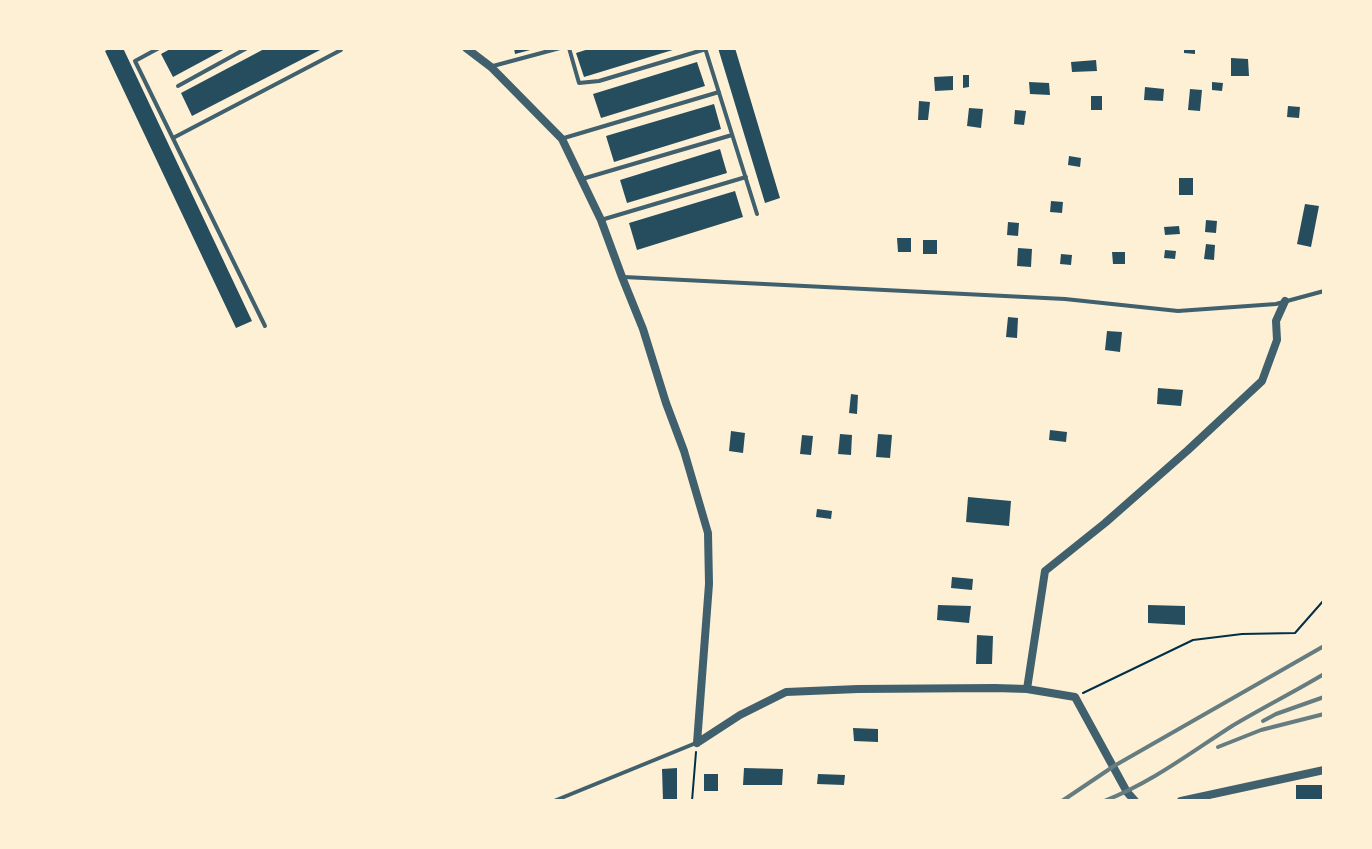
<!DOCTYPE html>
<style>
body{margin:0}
#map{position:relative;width:1372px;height:849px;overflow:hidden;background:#fdf0d5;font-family:"Sofia Sans Condensed",sans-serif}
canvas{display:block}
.frame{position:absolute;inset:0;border:50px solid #fdf0d5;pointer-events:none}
</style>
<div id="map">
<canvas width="1372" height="849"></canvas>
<div class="frame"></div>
</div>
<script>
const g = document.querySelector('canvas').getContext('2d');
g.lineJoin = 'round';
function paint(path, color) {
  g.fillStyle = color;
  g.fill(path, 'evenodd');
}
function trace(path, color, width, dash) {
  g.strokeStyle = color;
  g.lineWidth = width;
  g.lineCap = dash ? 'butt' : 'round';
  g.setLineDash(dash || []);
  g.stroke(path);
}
paint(new Path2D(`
 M111,48H123L252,321L236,328L105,51Z
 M172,48H227L173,77L161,54Z
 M266,48H324L192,116L181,93Z
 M514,48H534V49L515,54Z
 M592,48H676V49L584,77L576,53Z
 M718,48H735L780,198L765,203Z
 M1184,48H1195V54L1184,53Z
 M1231,58L1248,59L1249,76H1231Z
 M1096,60L1097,71L1072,72L1071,62Z
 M697,62L705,86L601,118L593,94Z
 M963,75H969V87L963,88Z
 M953,76V90L935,91L934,77Z
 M1029,82L1049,83L1050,95L1030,94Z
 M1212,82L1223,83L1222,91L1212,90Z
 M1145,87L1164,89L1163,101L1144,100Z
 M1190,89L1202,90L1200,111L1188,110Z
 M1091,96H1102V110H1091Z
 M919,101L930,102L928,120H918Z
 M714,104L721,129L614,162L606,136Z
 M1288,106L1300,107L1299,118L1287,117Z
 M969,108L983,109L981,128L967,126Z
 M1015,110L1026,111L1024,125L1014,124Z
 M720,149L727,173L627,203L620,180Z
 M1069,156L1081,158L1080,167L1068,165Z
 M1179,178H1193V195H1179Z
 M735,191L743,217L637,250L629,223Z
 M1051,201L1063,202L1062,213L1050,212Z
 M1305,204L1319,206L1311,247L1297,244Z
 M1206,220L1217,221L1216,233L1205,232Z
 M1008,222L1019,223L1018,236L1007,235Z
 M1179,226L1180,234L1165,235L1164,227Z
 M897,238H911V252H898Z
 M923,240H937V254H923Z
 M1206,244L1215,245L1214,260L1204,259Z
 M1018,248L1032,249L1031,267L1017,266Z
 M1165,250L1176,251L1175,259L1164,258Z
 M1112,252H1125V264H1113Z
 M1061,254L1072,255L1071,265L1060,264Z
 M1008,317L1018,318L1017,338L1006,337Z
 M1107,331L1122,332L1120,352L1105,350Z
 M1158,388L1183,390L1181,406L1157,404Z
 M851,394L858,395L857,414L849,413Z
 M1050,430L1067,432L1066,442L1049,440Z
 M731,431L745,433L743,453L729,451Z
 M840,434L852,435L851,455L838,454Z
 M878,434L892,435L890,458L876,457Z
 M802,435L813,436L811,455L800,454Z
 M968,497L1011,501L1009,526L966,522Z
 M817,509L832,511L831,519L816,517Z
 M952,577L973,579L972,590L951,588Z
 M938,605L971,606L969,623L937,620Z
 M1148,605L1185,606V625L1148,623Z
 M977,635L993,636L992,664H976Z
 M853,728L878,729V742L854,741Z
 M677,768V801H663L662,769Z
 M744,768L783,769L782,785H743Z
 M704,774H718V791H704Z
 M818,774L845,775L844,785L817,784Z
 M1296,785H1324V801H1296Z`), '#264d5e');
trace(new Path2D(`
 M1083,693L1193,640L1242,634L1295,633L1324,600
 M692,801L696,752`), '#003049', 2);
trace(new Path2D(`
 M159,48L135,61L265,326
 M569,48L579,83L599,81L706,49
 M705,48L757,214
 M493,66L560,48
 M178,86L247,48
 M173,138L341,50L340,48
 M564,138L719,92
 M582,179L732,135
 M601,220L746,177
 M624,277L1065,299L1178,311L1276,304L1324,291
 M554,801L696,743`), '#3f606c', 4);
trace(new Path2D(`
 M466,48L491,67L562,139L601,220L622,277L643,329L666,403L684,451L708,533L709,584L697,743
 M1027,689L1045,571L1105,523L1188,450L1262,381L1277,340L1276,321L1285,301
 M697,743L740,715L786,692L858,689L995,688L1027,689L1075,697L1127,792L1135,801
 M1181,801L1324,770`), '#3f606c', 8);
trace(new Path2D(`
 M1263,721L1276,714L1324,697
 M1218,747L1261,730L1324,714
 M1062,801L1114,766L1324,646
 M1104,801C1151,783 1190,753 1232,726C1262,708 1294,692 1324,674`), '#657d81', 4);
</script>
